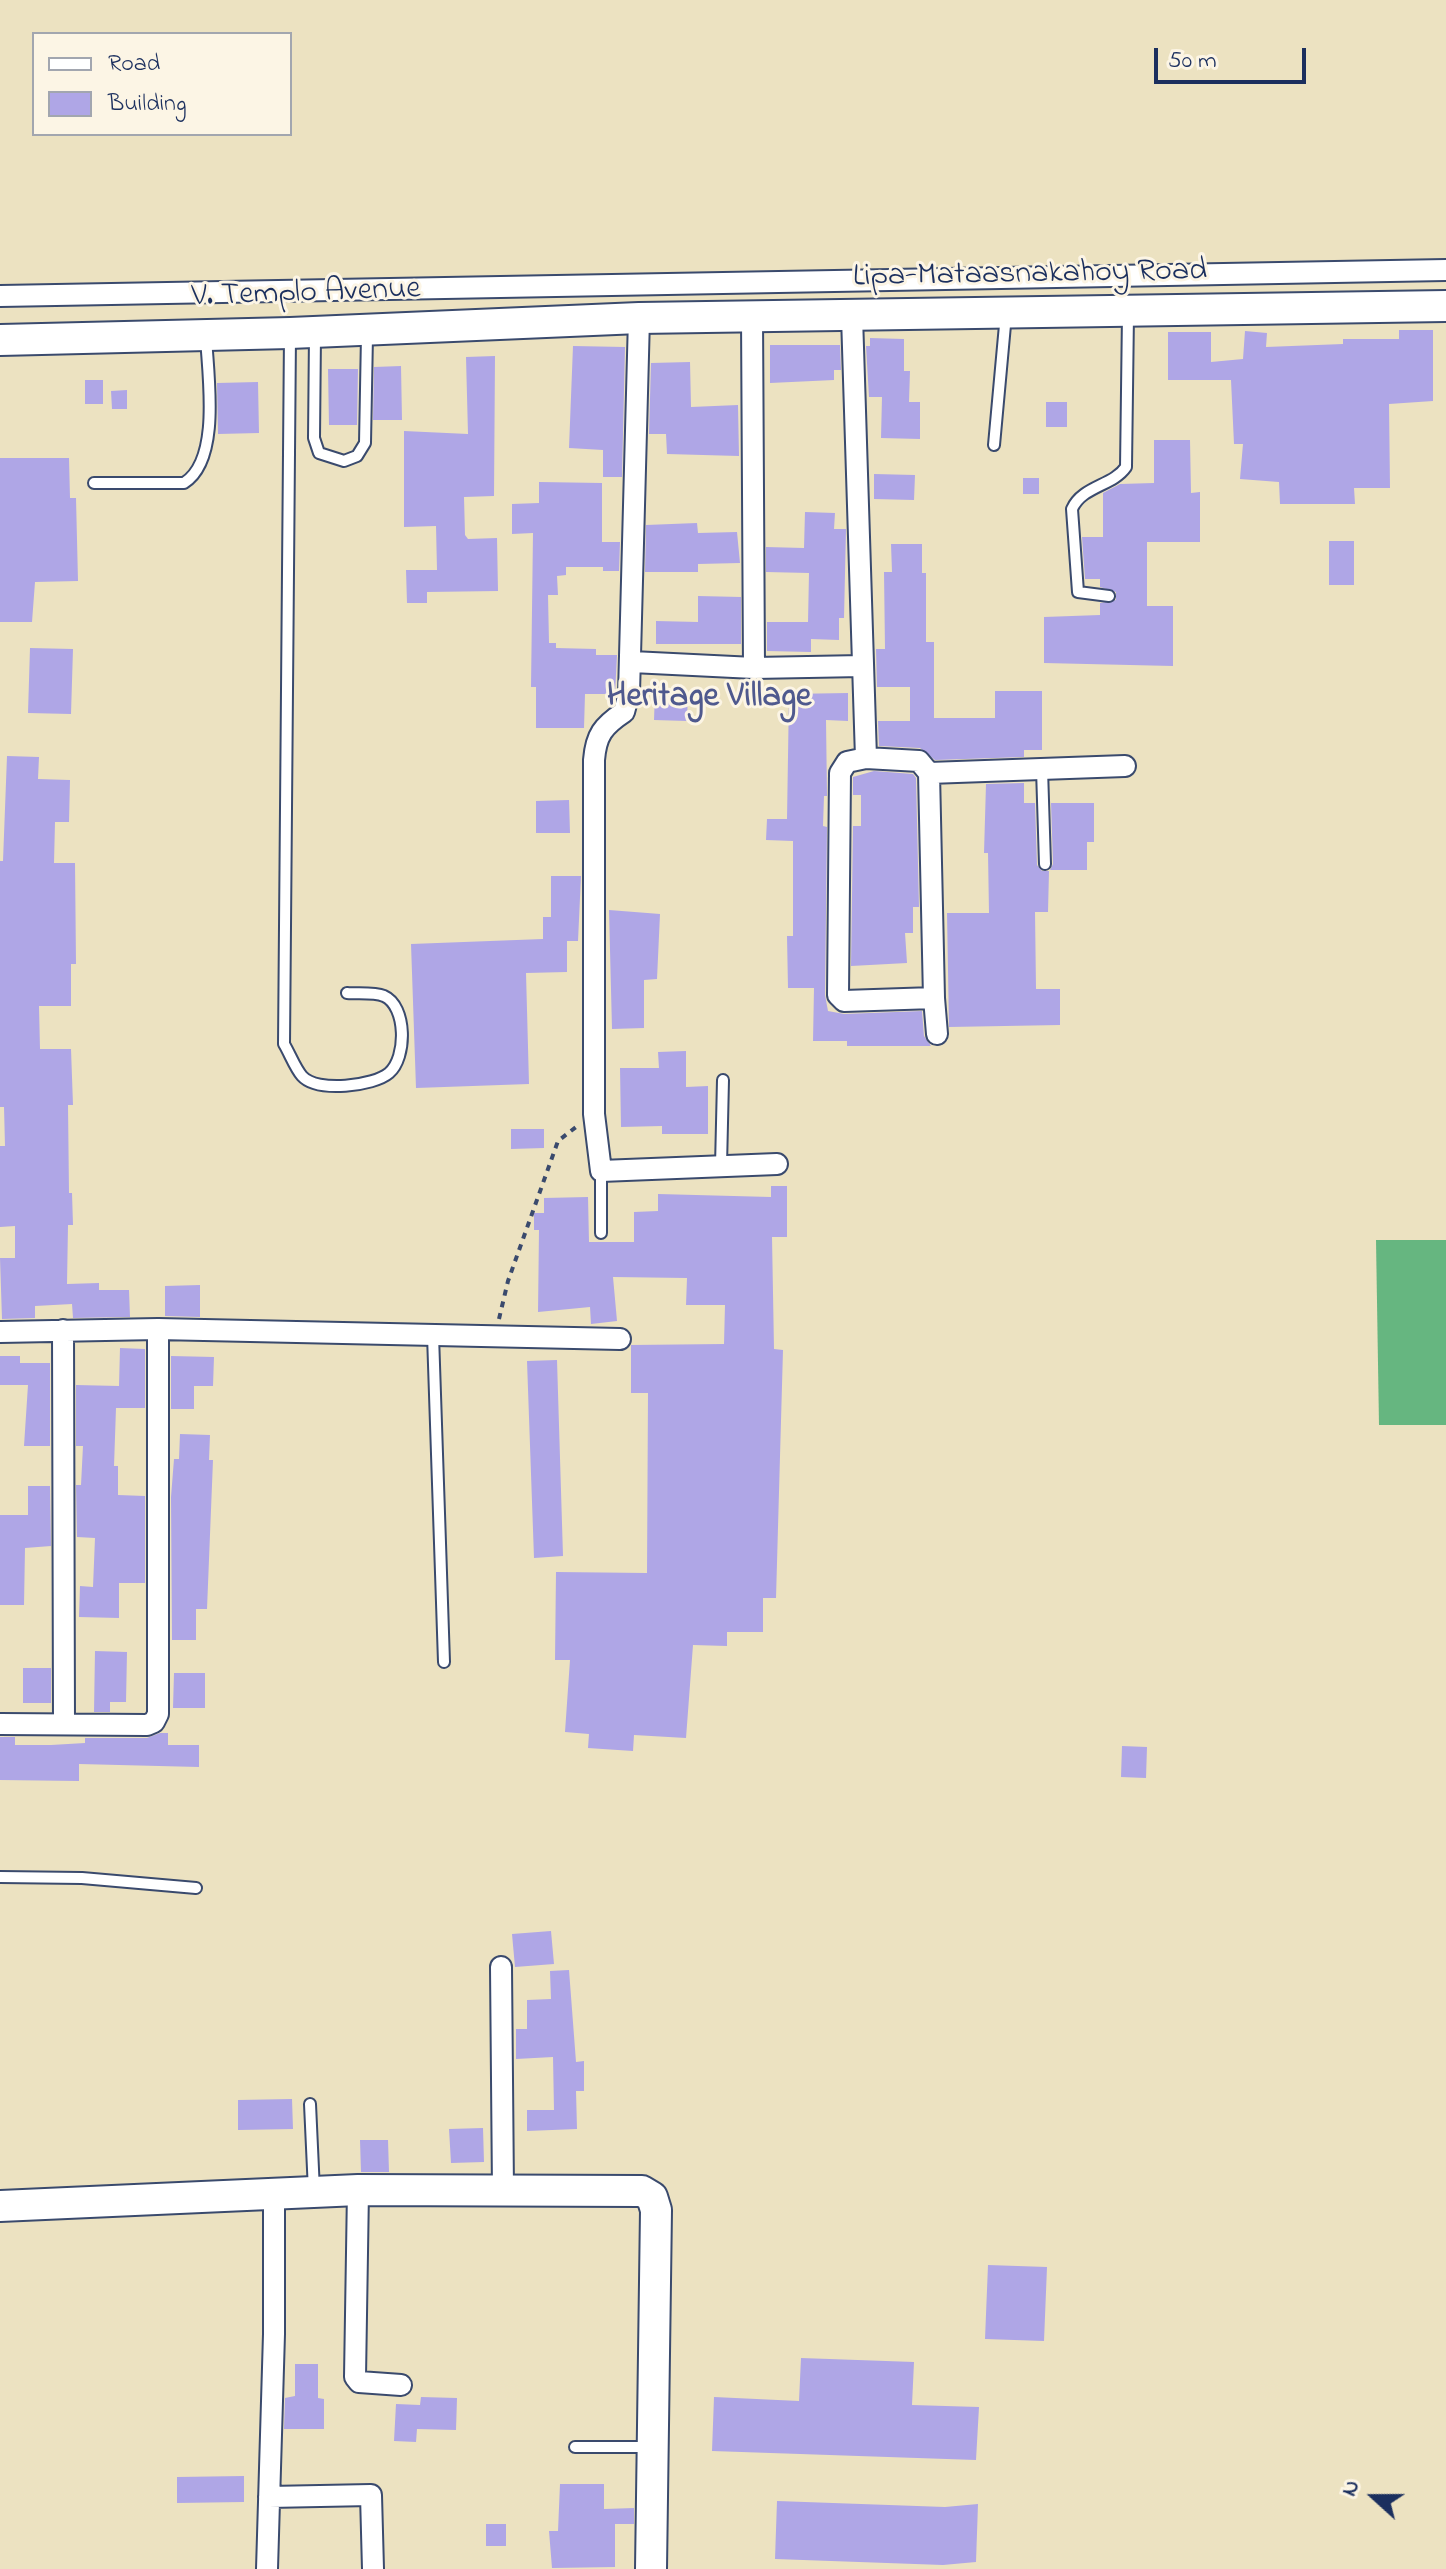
<!DOCTYPE html>
<style>
body{margin:0}
#map{position:relative;width:1446px;height:2569px;overflow:hidden;background:#ece2c1;font-family:"Indie Flower",sans-serif}
canvas{display:block}
.legend{position:absolute;left:32px;top:32px;width:260px;height:104px;box-sizing:border-box;background:#fcf5e5;border:2px solid #a2a6af;margin:0;padding:10px 14px;list-style:none;font-size:24px;color:#1b2f5e}
.legend li{display:flex;align-items:center;gap:16px;height:40px}
.legend b{width:40px;border:2px solid #a2a6af}
.north{position:absolute;left:1334px;top:2457px;width:80px;height:80px;-webkit-text-stroke:6px #fcf5e5;paint-order:stroke;rotate:291deg;font-size:22px;font-weight:700;line-height:32px;text-align:center;color:#1b2f5e}
.north::after{content:'';display:block;margin:auto;width:28px;height:36px;background:#1b2f5e;clip-path:polygon(50% 0,100% 100%,50% 72%,0 100%)}
.scale{position:absolute;left:1154px;top:48px;width:152px;height:36px;box-sizing:border-box;border:4px solid #1b2f5e;border-top:0;padding-left:10px;font-size:24px;line-height:28px;white-space:nowrap;color:#1b2f5e;-webkit-text-stroke:6px #fcf5e5;paint-order:stroke}
</style>
<div id="map">
<canvas width="1446" height="2569"></canvas>
<ul class="legend">
<li><b style="height:10px;background:#fff"></b>Road</li>
<li><b style="height:22px;background:#afa6e6"></b>Building</li>
</ul>
<div class="north">N</div>
<div class="scale">50 m</div>
</div>
<script>
const g = document.querySelector('canvas').getContext('2d');
g.lineJoin = 'round';
function paint(path, color) {
  g.fillStyle = color;
  g.fill(path, 'evenodd');
}
function trace(path, color, width, dash) {
  g.strokeStyle = color;
  g.lineWidth = width;
  g.lineCap = dash ? 'butt' : 'round';
  g.setLineDash(dash || []);
  g.stroke(path);
}
function write(font, color, halo, rows, align = 'center') {
  g.font = font + ' "Indie Flower",sans-serif';
  g.lineWidth = 6;
  g.setLineDash([]);
  g.textBaseline = 'middle';
  g.strokeStyle = halo;
  g.fillStyle = color;
  for (const [text, x, y, turn = 0] of rows) {
    g.save();
    g.translate(x, y);
    g.rotate((+turn || 0) * Math.PI / 180);
    g.textAlign = isNaN(turn) ? turn : align;
    if (halo) g.strokeText(text, 0, 0);
    g.fillText(text, 0, 0);
    g.restore();
  }
}
paint(new Path2D(`
 M1376,1240H1446V1425H1379Z`), '#66b680');
paint(new Path2D(`
 M1399,330H1433V401L1389,404L1390,488H1354L1355,504H1280L1279,482L1240,479L1243,444H1234L1231,380H1168V332H1211V362L1243,359L1245,331L1267,333L1266,347L1343,344V339H1399Z
 M870,338L904,339V371H910L909,402H920V439L881,438L882,397H869L866,346H870Z
 M770,345H840L841,370H834V380L770,383Z
 M573,346L625,347L622,477H603V450L569,448Z
 M495,356L494,496L464,497L465,535L468,539L497,538L498,591L427,592V603H407L406,570H437L436,526L404,527V431L468,434L466,357Z
 M690,362L691,407L738,405L739,456L667,454L666,434H649L651,363Z
 M401,366L402,420H373L374,367Z
 M328,369H358L357,425H329Z
 M85,380H103V404H85Z
 M258,382L259,433L218,434L217,383Z
 M127,390V409H112L111,391Z
 M1046,402H1067V427H1046Z
 M1154,440H1190L1191,493L1200,492V542H1147V606H1173V666L1044,663V617L1100,615V603L1116,600V592L1100,587V579H1085L1082,537H1103V493L1120,484L1154,483Z
 M0,458H69L70,498H76L78,581L35,582L32,622H0Z
 M874,474L915,475L914,500L874,499Z
 M1023,478H1039V494H1023Z
 M539,482L602,483V542H620L619,571H603V567H566V575L557,576L558,595H548L549,643H556V648L596,649V655H617L615,694H585L584,728H536V687H531L533,533L512,534V504L539,503Z
 M805,512L835,513L834,529H846L844,618H839V640L811,639V652L767,651V622H808L809,573L766,572V547L804,548Z
 M697,523L698,533L737,532L740,563L698,564V572H645L646,525Z
 M1329,541H1354V585H1329Z
 M891,544H922V573H926V642H934V718H995V691H1042V750H1024V757L935,760L920,748L879,746L878,721H910V687H877L876,649H885L884,572H892Z
 M698,596L741,597V644H656V621L698,622Z
 M30,648L73,649L71,714L28,713Z
 M655,692H688L687,721L654,720Z
 M848,693V721L826,720L827,796H824L823,826L827,827L825,995L828,1011L844,1014L922,1011L924,1036L931,1046H847V1041H813L814,988H788L787,936H793V841L766,840L767,819H787L789,694Z
 M7,756L39,757L38,779L70,780L69,822H55L54,863H75L76,964H71V1006H39L40,1049H71L73,1105H68L69,1193H72L73,1225H68L67,1284L99,1283V1290H129L130,1317L73,1318L72,1304L35,1306V1318L2,1319L0,1258H15V1226L0,1227V1146H5L4,1107H0V861H3Z
 M874,771L913,774L916,778L919,907H913V933H905L907,963L851,966L853,826H861V795H853V777Z
 M1024,783V803H1035L1037,865L1042,871H1049L1048,912H1035L1036,989H1060V1025L949,1027L947,913H989L988,853H984L986,784Z
 M569,800L570,833H536V801Z
 M1051,803H1094V842H1087V870H1050L1053,864Z
 M551,876H581L578,941H567V972L526,973L529,1084L416,1088L411,944L543,939V917H551Z
 M609,910L660,914L657,979L644,980V1028L612,1029Z
 M686,1051V1087L708,1086V1134H662V1126L621,1127L620,1068H659L658,1052Z
 M511,1129H544V1148L511,1149Z
 M771,1186H787V1237H772L774,1349L783,1350L776,1598H763V1632H727V1646L693,1645L686,1738L634,1735L633,1751L588,1748L589,1734L565,1732L570,1660H555L556,1572L647,1573L648,1393H631V1345L724,1344L725,1305H686L687,1278L613,1277L617,1321L591,1324L590,1307L538,1312L539,1230H534V1213H544V1198L588,1197L589,1242H634V1212L658,1211V1194L771,1197Z
 M200,1285V1317L165,1316V1286Z
 M120,1348L145,1349V1408H116L114,1466H118V1495L145,1496V1583H119V1618L79,1617L80,1586L93,1587L95,1538L77,1537L76,1485H81L83,1446H76V1385L119,1386Z
 M0,1356H20V1363H50V1446H24L28,1385H0Z
 M171,1356L214,1357L213,1386H194V1409H171Z
 M557,1360L563,1556L534,1558L527,1361Z
 M180,1434L210,1435L209,1460H213L207,1609H196V1640H172L171,1497L174,1459H179Z
 M28,1486H50L51,1546L25,1548L24,1605H0V1515H28Z
 M95,1651L127,1652L126,1702H110V1712H94Z
 M23,1668H51V1703H23Z
 M174,1673H205V1708H173Z
 M160,1733H168V1745H199V1767L79,1764V1781L0,1780V1737H15V1745H51L85,1743V1738H147Z
 M1122,1746L1147,1747L1146,1778L1121,1777Z
 M551,1931L554,1964L515,1967L512,1934Z
 M569,1970L576,2062L584,2061V2091H576L577,2129L527,2131V2110H554L553,2057L516,2059V2029H527V2000L551,1999L550,1971Z
 M292,2099L293,2129L238,2130V2100Z
 M483,2128L484,2162L451,2163L449,2129Z
 M360,2140H388L389,2172H361Z
 M988,2265L1047,2267L1044,2341L985,2339Z
 M801,2358L914,2362L912,2405L979,2407L976,2460L712,2451L714,2397L799,2401Z
 M295,2364H318V2398L324,2399V2429H284L285,2398L295,2396Z
 M421,2397L457,2398L456,2430L417,2429L416,2442L394,2441L396,2404L420,2405Z
 M244,2476V2502L177,2503V2477Z
 M560,2484H604V2509L634,2508V2524H615V2567L552,2568L549,2531H558Z
 M777,2501L945,2507L978,2504L976,2562L943,2565L775,2559Z
 M486,2524H506V2546H486Z`), '#afa6e6');
const lane = new Path2D(`
 M315,334L314,438L319,453L344,461L357,456L365,443L367,335
 M290,335L284,1044C290,1054 295,1068 302,1076C317,1093 374,1086 389,1073C407,1058 407,1006 384,996C374,992 358,994 347,993
 M994,445L1006,314
 M94,483H184C221,460 208,376 206,337
 M1109,596L1078,592L1072,509C1082,486 1113,486 1126,467L1128,314
 M1042,769L1045,864
 M721,1166L723,1080
 M601,1233V1171
 M433,1335L444,1662
 M0,1877L82,1878L196,1888
 M310,2104L314,2191
 M575,2447H650`);
const street = new Path2D(`
 M0,296L1446,270
 M752,316L754,668
 M852,316L866,758
 M639,318L629,693L624,712C603,726 596,735 594,760V1114L601,1171L777,1164
 M632,662L754,668L862,666
 M866,758L919,761L929,773L934,998L844,1001L838,995L840,773L847,762Z
 M929,773L1125,766
 M934,998L937,1034
 M63,1330L64,1724
 M0,1332L158,1329L620,1339
 M0,1724L147,1725L154,1722L158,1714V1329
 M501,1967L503,2191
 M358,2190L355,2377L359,2382L401,2385
 M269,2497L371,2495L373,2569
 M267,2569L274,2334V2195`);
const secondary = new Path2D(`
 M0,340L290,333L639,318L1446,306
 M0,2206L358,2190L642,2191L652,2197L656,2210L651,2569`);
trace(lane, '#3a4a6d', 14);
trace(street, '#3a4a6d', 24);
trace(secondary, '#3a4a6d', 34);
trace(new Path2D(`
 M499,1319L508,1281L558,1141L576,1127`), '#3a4a6d', 4, [6, 6]);
trace(lane, '#fff', 10);
trace(street, '#fff', 20);
trace(secondary, '#fff', 30);
write('32px', '#1b2f5e', '#fcf5e5', [
 ["Lipa-Mataasnakahoy Road",1030,276,-1],
 ["V. Templo Avenue",306,295,-2]
]);
write('bold 34px', '#4f598e', '#fcf5e5', [
 ["Heritage Village",709,699]
]);
</script>
